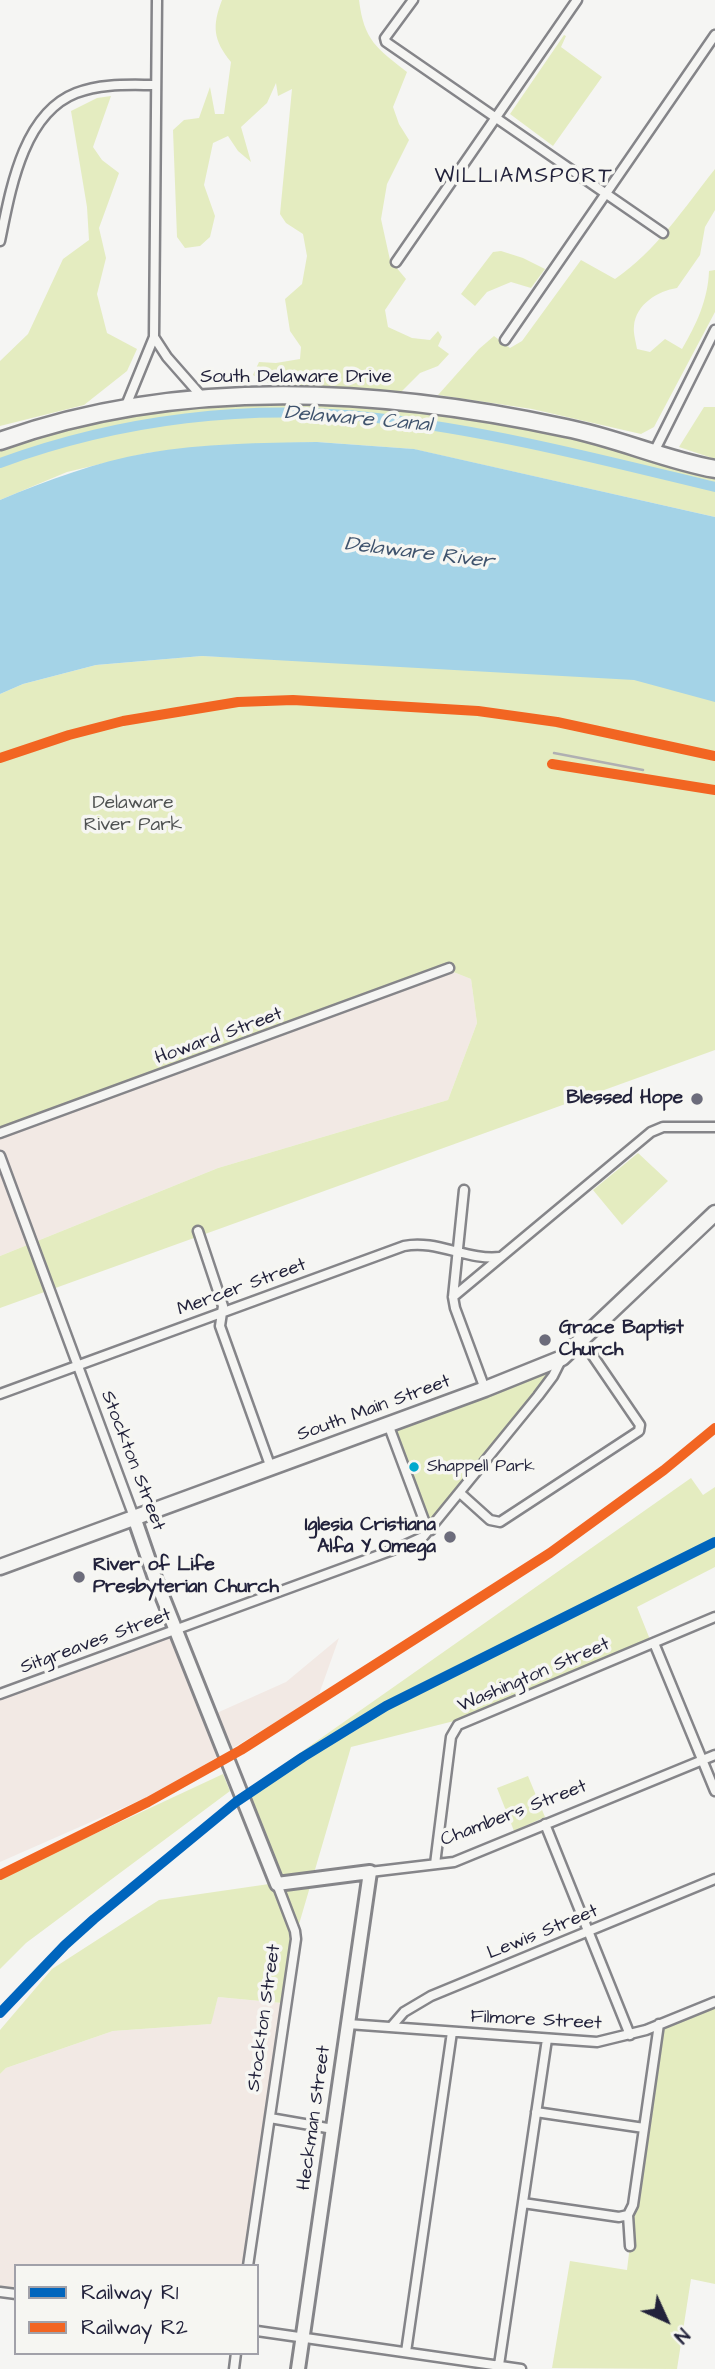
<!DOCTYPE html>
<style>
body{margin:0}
#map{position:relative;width:715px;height:2369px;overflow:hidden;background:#f5f5f3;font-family:"Architects Daughter",sans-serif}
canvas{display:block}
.legend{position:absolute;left:14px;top:2264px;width:245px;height:91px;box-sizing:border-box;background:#f6f6f2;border:2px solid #a1a1a9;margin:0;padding:9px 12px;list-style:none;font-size:21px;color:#22223b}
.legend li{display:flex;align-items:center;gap:14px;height:35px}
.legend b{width:35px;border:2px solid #a1a1a9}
.north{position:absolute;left:631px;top:2285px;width:70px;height:70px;-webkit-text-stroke:5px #f6f6f2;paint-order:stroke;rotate:135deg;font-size:19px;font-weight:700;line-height:28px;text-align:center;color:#22223b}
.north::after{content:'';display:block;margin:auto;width:24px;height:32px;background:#22223b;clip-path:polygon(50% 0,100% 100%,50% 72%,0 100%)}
</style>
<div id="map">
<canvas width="715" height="2369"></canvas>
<ul class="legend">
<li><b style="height:9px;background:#0065bd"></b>Railway R1</li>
<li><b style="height:9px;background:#f26522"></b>Railway R2</li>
</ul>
<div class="north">N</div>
</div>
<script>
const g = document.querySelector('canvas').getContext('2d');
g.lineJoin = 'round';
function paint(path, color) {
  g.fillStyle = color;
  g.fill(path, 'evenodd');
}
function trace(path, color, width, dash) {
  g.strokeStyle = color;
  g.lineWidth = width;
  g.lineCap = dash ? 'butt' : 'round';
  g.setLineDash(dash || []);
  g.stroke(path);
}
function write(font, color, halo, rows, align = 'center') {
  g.font = font + ' "Architects Daughter",sans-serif';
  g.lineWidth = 7;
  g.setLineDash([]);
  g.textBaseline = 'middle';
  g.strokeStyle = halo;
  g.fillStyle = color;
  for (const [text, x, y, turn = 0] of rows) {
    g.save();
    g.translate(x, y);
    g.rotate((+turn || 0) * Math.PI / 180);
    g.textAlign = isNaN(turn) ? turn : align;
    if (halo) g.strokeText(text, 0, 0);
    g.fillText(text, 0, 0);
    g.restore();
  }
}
paint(new Path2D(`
 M441,967L471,979L477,1023L448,1100L218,1168L0,1256V1131Z
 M175,1626L210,1716L286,1682L339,1638L318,1697L159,1792L0,1862V1691Z
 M218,1997L282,2003L242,2266H16V2292L0,2290V2074L6,2068L113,2031L210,2024Z`), '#f2e9e4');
paint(new Path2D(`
 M222,0H359C364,41 377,48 407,72L393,107L399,124L409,140L387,184L381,219L390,260L406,279L385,310L388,327L412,338L430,340L438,331L442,337L438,346L449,354L438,366L420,373L401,392L277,385L263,382L253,375L259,362L276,363L300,359L301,347L290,331L285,299L302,284L307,256L303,234L286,223L280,214L292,89L278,96L276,83L267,103L241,127L251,162L238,151L228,136L213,143L204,185L215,216L210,237L200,246L185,248L177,237L173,130L184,120L199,118L210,87L215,114H224L231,62C213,40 212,26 222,0Z
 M564,35L566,36L561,47L602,77L553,146L510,114Z
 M111,96L93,147L102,160L119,173L99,228L106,258L97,294L107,333L137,349L127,371L84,405L0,426V361L28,334L63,259L89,240L87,207L71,111L97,98Z
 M715,169V210L705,227L700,255L677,288C658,291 636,304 634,326C633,333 636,342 637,349L650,352L665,339L682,349C696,325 708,300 709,271L715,270V312L654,427L641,434L532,409L438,395L479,349L494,336L510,348L522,341L581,260L615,279C656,251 684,208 715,169Z
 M501,251L523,258L545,269L531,288L511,282L487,292L475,306L461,294L493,252Z
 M337,402L461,414L562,434L715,474V517L413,449L317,442L224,445L147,453L67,472L0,500V448L16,442L147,410L207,403Z
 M704,407H715V459L679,447Z
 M202,656L308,661L595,663L715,701V1050L0,1308V1256L218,1168L448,1100L477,1023L471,979L441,967L0,1131V694L23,684L96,665Z
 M638,1153L668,1181L622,1225L593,1190Z
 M562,1358L431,1530L388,1424Z
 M691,1478L703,1495L715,1487V1567L637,1607L651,1642L466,1718L351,1747L297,1931L282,2003L218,1997L211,2024L113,2031L6,2068L0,2074V2030L52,1969L159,1900L276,1883L240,1795Z
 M223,1774L230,1791L26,1943L0,1969V1878Z
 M528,1776L545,1817L514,1831L497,1788Z
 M715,2003V2284L691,2279L677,2369L552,2368L570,2261L627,2270L656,2028Z`), '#e4ecc0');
paint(new Path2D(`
 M317,442L414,449L715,517V702L634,680L202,656L96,665L23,684L0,694V500C48,480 96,462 147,453C203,443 261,443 317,442Z`), '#a4d3e7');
trace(new Path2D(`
 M0,463C120,419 250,403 377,418C491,431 603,460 715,487`), '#a4d3e7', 10);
const street = new Path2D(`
 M413,0L385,38L386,42L663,233
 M0,241C10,193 22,114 76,93C102,83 128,85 156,85
 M396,262L577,0
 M154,337L167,357L203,398
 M505,340L715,35
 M125,408L154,337L157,0
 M654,452L715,330
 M0,1133L449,968
 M0,1156L134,1517
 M464,1190L453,1297L455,1308L485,1389
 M198,1231L223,1306L220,1326L271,1468
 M453,1297L651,1132L663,1127H715
 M0,1394L404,1246C436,1239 468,1261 500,1257
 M388,1424L425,1523L431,1530
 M460,1493L490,1520L500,1522L639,1431L640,1425L582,1340
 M654,1643L715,1791
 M0,1694L401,1547L423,1537L538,1396L553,1376L562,1358
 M545,1824L630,2035
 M435,1864L451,1737L458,1725L715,1617
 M370,1872L454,1862L715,1755
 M348,2024L597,2042L646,2030L715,2002
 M391,2027L404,2012L431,1996L715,1879
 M536,2112L644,2128
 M270,2118L333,2129
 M523,2203L619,2217L628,2215
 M630,2246L628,2215L633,2205L659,2024
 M248,2266L296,1939L295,1931L277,1884
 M0,2292L16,2294
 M257,2331L521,2369
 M406,2352L452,2032
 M499,2365L547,2039
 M234,2369L236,2353`);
const secondary = new Path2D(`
 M134,1517L155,1578L277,1884L370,1872L298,2369`);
const primary = new Path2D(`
 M0,1567L485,1389L562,1358L715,1213`);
const highway = new Path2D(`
 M0,441C181,376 381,388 566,428C617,438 665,460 715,469`);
trace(street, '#858589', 13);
trace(secondary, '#858589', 18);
trace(primary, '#858589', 19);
trace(highway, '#858589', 21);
trace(street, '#f5f5f3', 8);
trace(secondary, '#f5f5f3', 12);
trace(primary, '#f5f5f3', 14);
trace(highway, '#f5f5f3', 16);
trace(new Path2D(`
 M554,753L643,770
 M552,764L715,790
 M0,1875L148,1802L241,1750L550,1553L664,1470L715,1428
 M0,2013L65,1945L94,1919L236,1802L303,1757L386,1706L715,1542`), '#b0b0b2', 2.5);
trace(new Path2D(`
 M0,2013L65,1945L94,1919L236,1802L303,1757L386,1706L715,1542`), '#0065bd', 10);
trace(new Path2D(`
 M0,758L69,735L123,721L238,702L293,700L478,711L557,722L715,756
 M552,764L715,790
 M0,1875L148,1802L241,1750L550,1553L664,1470L715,1428`), '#f26522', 10);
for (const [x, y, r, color] of [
 [697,1099,7,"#6c6c7b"],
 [545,1340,7,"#6c6c7b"],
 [414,1467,6,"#00a9ce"],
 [450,1537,7,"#6c6c7b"],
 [79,1577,7,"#6c6c7b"]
]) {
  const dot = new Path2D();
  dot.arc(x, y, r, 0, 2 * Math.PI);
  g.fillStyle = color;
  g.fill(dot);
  trace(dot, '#f6f6f2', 2.5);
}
write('17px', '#22223b', '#f6f6f2', [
 ["Shappell Park",427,1467]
], 'left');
write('19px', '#22223b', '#f6f6f2', [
 ["South Delaware Drive",296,378],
 ["Howard Street",219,1037,-20],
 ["Mercer Street",242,1288,-20],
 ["South Main Street",374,1409,-20],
 ["Stockton Street",132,1461,69],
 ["Sitgreaves Street",96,1642,-20],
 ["Washington Street",534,1676,-23],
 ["Chambers Street",514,1814,-21],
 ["Lewis Street",543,1933,-22],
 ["Stockton Street",265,2018,-82],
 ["Filmore Street",536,2021,3],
 ["Heckman Street",315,2118,-82]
]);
write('19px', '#4f5252', '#f6f6f2', [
 ["Delaware",133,804],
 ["River Park",133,826]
]);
write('bold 19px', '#22223b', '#f6f6f2', [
 ["Blessed Hope",683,1099],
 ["Grace Baptist",559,1329,"left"],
 ["Church",559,1351,"left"],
 ["Iglesia Cristiana",436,1526],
 ["Alfa Y Omega",436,1548],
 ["River of Life",93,1566,"left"],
 ["Presbyterian Church",93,1588,"left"]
], 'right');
g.letterSpacing = '2px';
write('21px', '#22223b', '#f6f6f2', [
 ["WILLIAMSPORT",524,178]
]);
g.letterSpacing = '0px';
write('italic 21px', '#3f536d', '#f6f6f2', [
 ["Delaware Canal",358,420,5],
 ["Delaware River",419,554,7]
]);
</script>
